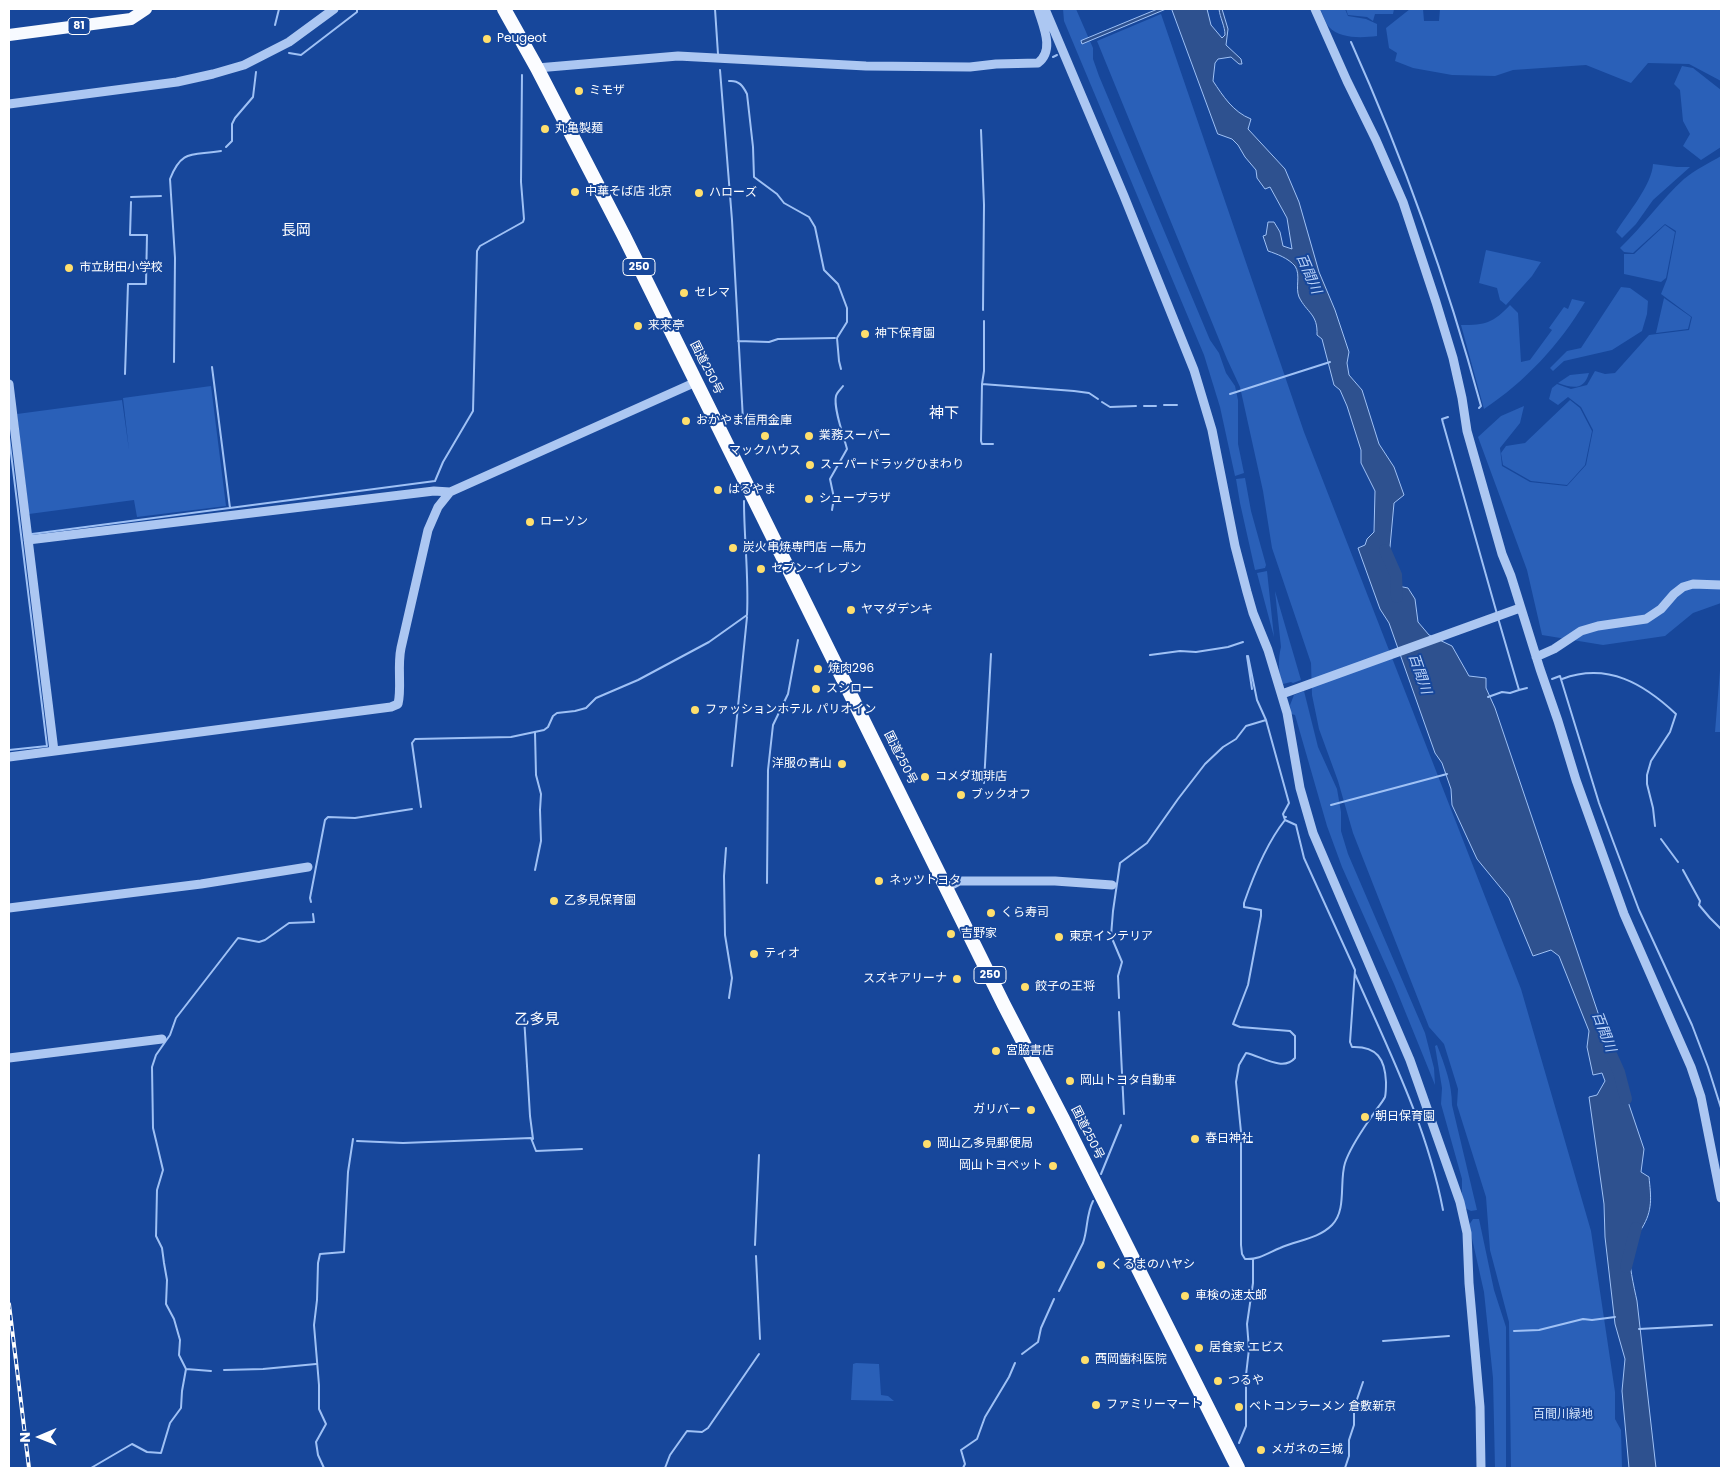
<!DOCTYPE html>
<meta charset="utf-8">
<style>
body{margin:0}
#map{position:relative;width:1730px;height:1477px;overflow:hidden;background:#17479b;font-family:Poppins,sans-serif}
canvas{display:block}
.frame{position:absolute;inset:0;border:10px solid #fff;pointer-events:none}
.north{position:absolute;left:15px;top:1412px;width:50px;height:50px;-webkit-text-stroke:4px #17479b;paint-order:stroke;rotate:269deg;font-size:14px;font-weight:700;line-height:20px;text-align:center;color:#fff}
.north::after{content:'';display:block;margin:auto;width:18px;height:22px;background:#fff;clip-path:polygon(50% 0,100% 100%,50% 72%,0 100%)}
</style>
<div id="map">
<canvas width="1730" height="1477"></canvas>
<div class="frame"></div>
<div class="north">N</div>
</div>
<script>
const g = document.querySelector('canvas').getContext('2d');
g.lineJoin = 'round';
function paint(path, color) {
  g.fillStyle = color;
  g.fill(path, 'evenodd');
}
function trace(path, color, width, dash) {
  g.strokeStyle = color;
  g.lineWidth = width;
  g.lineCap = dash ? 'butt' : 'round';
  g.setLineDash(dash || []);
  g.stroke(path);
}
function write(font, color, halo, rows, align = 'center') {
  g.font = font + ' Poppins,"Noto Sans JP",sans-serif';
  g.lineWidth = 4;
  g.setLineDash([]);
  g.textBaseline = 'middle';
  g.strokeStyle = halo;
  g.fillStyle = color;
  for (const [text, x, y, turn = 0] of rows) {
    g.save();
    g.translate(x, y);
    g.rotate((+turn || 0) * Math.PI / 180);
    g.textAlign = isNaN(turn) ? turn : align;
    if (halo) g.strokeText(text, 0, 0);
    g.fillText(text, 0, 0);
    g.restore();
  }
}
paint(new Path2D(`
 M1063,9H1076L1093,48V59L1099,76L1210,340L1219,353L1226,373L1235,386L1238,400V444L1244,473L1235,476L1220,407L1204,355L1064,21Z
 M1320,9H1345L1348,16L1366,19L1377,24V36C1362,38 1340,39 1329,27C1325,22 1323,14 1320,9Z
 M1346,9H1394L1393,14H1375L1373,21L1367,17L1348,15Z
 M1410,9H1423L1424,21H1439L1440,9H1721V81L1689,64L1648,63L1631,83L1586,65L1513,70L1495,76L1452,75L1413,68L1395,61L1397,53L1389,48L1386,28Z
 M1161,14L1304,432L1521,989L1591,1231L1615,1392V1419L1621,1430L1622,1468H1511L1509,1322L1490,1250L1486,1197L1457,1105L1458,1089L1444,1044L1429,1027L1353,833L1338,781L1319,729L1312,695L1311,663L1272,548L1263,491L1240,387L1227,359L1097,41Z
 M1682,66L1693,68L1721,90V147L1701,160L1683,146L1690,134L1683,121L1680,90L1674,84Z
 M1721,156V603L1693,613L1665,636L1603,645L1542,635L1527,570L1478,437L1501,416L1524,406L1520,423L1500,448L1502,466L1530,482L1567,486L1586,465L1593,430L1581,407L1568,397L1558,405L1549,399L1552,388L1557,384L1571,389L1587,385L1595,371L1605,374L1615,373L1649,335L1689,330L1692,317L1661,294L1667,279L1676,231L1665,224L1633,253L1624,252L1620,248C1643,226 1661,200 1684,179C1695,170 1709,163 1721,156Z
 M1653,164L1677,167H1690L1653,200L1636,224L1622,238L1616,232C1627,214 1652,185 1653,164Z
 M1665,225L1675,232L1666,278L1661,282L1624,274V254H1634Z
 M1486,250L1541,262L1532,276L1506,305L1500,300L1497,288L1479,283Z
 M1621,287L1630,288L1648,301L1647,314L1642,331L1612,350L1564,361L1553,371L1550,368L1567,351L1581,348Z
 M1664,298L1691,317L1688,329L1656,333Z
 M1572,299L1585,302C1560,344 1525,382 1484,409L1461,325C1486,325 1493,323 1510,305L1518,313L1521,362L1530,360L1552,330L1549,328L1564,307L1568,309Z
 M1589,373C1584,391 1572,388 1558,383L1570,375Z
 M211,386L226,506L137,517L134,500L29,514L17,414L122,400L129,450L123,398Z
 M1570,400L1580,408L1592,431L1585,465L1567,485L1531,481L1503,465L1501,453L1506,446L1525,443Z
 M1245,478L1251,511L1266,565L1265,568L1255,570L1240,503L1236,479Z
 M1267,571L1274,637L1257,573Z
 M1275,591L1301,680L1293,683L1291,682L1283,684C1278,673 1278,659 1281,647Z
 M1721,658V732H1715Z
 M1304,691L1318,747L1337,789L1341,812V831L1348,854L1425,1033L1434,1068L1435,1085L1394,984L1342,867L1327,826L1295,715L1291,714L1290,705L1294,695Z
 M1437,1045C1445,1066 1452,1084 1452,1105L1477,1210L1471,1211L1465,1208L1462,1196V1179L1441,1104L1442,1088L1435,1046Z
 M1473,1219H1479L1494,1290L1506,1327V1468H1495L1493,1378L1484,1292L1469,1225Z
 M856,1363L879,1364L881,1395L888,1396L894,1401L851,1400L853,1364Z`), '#2a60b8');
const water = new Path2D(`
 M1158,9H1166L1082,44L1081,41Z
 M1172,9H1207L1211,25L1222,38L1225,35C1225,26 1220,18 1219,9H1222L1228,29L1226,45L1241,59L1242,64H1239L1231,57L1218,59L1215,63L1213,81C1223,96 1233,112 1251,119L1248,129L1285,169L1299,202L1319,272L1335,310L1349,352L1347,363L1349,375L1362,390L1379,444L1394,467L1404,495L1394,503L1389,558L1398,586L1408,588L1415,599L1418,622L1429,635L1452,646L1469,676L1486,678V688L1495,708L1644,1149L1641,1172L1649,1177C1651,1197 1653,1210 1642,1228C1638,1234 1631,1242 1630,1248C1628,1262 1634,1287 1637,1301L1656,1468H1629L1622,1391L1625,1359L1615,1324L1605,1237L1604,1204L1589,1097L1597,1095L1605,1081L1602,1073L1593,1075L1587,1047L1589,1031L1559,956L1551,950L1533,956L1509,898L1477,859L1452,805L1451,789L1442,763L1435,753L1389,623L1380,609L1358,548L1365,545L1367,539L1374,532L1375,491L1361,463V450L1347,406L1340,390L1334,385L1322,339L1317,335C1318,314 1307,313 1299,297C1295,287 1301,275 1295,266C1288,258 1277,254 1268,251L1263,236L1266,235L1268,222H1274L1280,232L1283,246L1292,249L1287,218L1270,187L1265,189L1257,178L1256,170L1245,157L1238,145L1232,139L1218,134Z`);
paint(water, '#2e518f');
trace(water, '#9fc1f5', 1);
trace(new Path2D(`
 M715,9L718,54
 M275,25L279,9
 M1351,42C1404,160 1447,281 1481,406L1479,408
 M289,53L301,55L357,12V9
 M1053,57L1057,55
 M720,70L732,220L743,420
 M729,81C739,80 743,86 747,94L753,147L754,177L777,194L784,203L809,217L815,227L824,270L838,284L847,308V322L837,338L839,361L841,369
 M981,130L984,205L983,310
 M226,147L232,141V124L235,118L253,97L256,72
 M131,197L161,196
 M984,321V371L982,384L981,441L982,444H993
 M738,341L769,342L778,339L835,338
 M174,362L175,258L170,179C182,148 193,156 221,151
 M212,367L230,508
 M125,374L128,284H146L147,235H130L131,202
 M982,384L1074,391L1089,393L1098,399
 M1230,394L1330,362
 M1102,402L1110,407L1136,406
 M1164,405H1177
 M1144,406H1156
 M1448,417L1442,419L1443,423L1497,614
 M9,437L47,746L9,750
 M832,510L834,498L830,479L847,449C844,437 833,408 836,396C837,392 841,389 843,386
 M32,534L435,481L443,462L473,411L477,251L480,246L523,222L524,219L521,182L522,75
 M1498,618L1519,690L1527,688
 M1150,655L1180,651L1196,652L1228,647L1243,642
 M1247,656L1252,689
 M1248,656L1257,700L1266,720
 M1552,679L1560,676L1599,803L1613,841L1639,910L1692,1025L1708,1067L1721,1108
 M1562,679C1608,662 1644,684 1676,714L1670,732L1651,761L1647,775V784L1653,808L1655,826
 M1488,697L1502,692L1510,693L1519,690
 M535,732L536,775L541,794L540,810L541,841L535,870
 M732,766L747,617
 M984,783L991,654
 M1331,805L1447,774
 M421,807L412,743L415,739L511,737L544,730L548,727L553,716L557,713L575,711L586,708L596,698L638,680L709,642L747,615C749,577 744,539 744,501
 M1284,817L1285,820L1296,825L1304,858L1355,970L1350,1042L1352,1047C1377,1046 1385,1059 1386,1082C1386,1087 1386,1093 1385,1097C1382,1103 1377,1108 1374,1113C1364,1128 1351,1145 1345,1163C1339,1182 1347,1210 1332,1225C1318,1239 1298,1240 1280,1248C1268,1253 1259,1260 1245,1259L1242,1254L1241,1245V1132L1236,1082L1239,1065L1246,1053C1261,1056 1283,1072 1295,1058V1036L1290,1031L1240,1027L1233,1024L1248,985L1261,916V910L1244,907V903C1254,874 1266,844 1285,820
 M1661,839L1678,862
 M726,848L724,876L725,935L732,978L729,998
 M1683,870L1700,901L1699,905L1710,918L1721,929
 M767,883L768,770L773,725L788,694L798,640
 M311,902L310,898L325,820L328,817L355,818L412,809
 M1355,974C1389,1051 1427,1126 1443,1210
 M1119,998L1118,976L1122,962L1111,936L1113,911L1120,863L1147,843L1178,799L1205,764L1223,747L1236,739L1246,726L1266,720L1289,803L1283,814L1284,817H1286
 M1119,1012L1124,1114
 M524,1016L530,1116L533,1139
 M357,1141L403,1143L531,1138L536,1151L582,1149
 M1101,1174L1121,1125
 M755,1245L759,1155
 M756,1256L760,1339
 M1059,1291L1083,1243C1088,1229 1086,1215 1093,1201
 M1639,1329L1712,1325
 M1514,1331L1539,1330L1583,1319L1592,1320L1615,1317
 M1383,1341L1449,1336
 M1022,1354L1038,1342L1041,1328L1054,1299
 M186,1369L211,1371
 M224,1370L263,1369L316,1364
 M1239,1443L1246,1426V1375L1249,1349L1247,1324L1253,1283V1260
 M91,1468L132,1444L147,1452L161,1453L170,1423L181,1408L182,1391L186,1369L179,1355L180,1340L174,1319L166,1304L167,1280L164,1263L162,1248L156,1236L157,1190L163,1170L153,1128L152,1067L156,1055L170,1035L176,1018L238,938L259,942L265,940L289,923L314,922L313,914
 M324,1468L318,1455L316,1442L326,1424L319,1409V1385L314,1325L317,1300L318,1263L320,1254L344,1252L348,1172L353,1139
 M665,1468L670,1455L687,1431L702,1432L708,1428L759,1354
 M963,1468L965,1464L961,1450L977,1439L985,1417L1009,1377L1015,1363
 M1345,1468L1349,1456V1440L1354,1425V1408L1363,1382`), '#9fc1f5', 2);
trace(new Path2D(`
 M1385,550L1396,575L1397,597
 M1609,1050L1619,1072L1626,1099
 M1626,1267L1636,1228`), '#2e518f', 12);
trace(new Path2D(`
 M1045,9L1124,196L1194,370L1212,430L1235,546L1247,592L1253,613L1268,650L1287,713L1300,788L1313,833L1410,1060L1460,1202L1467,1233L1469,1283L1480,1407L1481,1468
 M1315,9L1347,81L1376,140L1403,202L1436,302L1453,358L1462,398L1467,431L1502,554L1511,576L1540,669L1558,721L1576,780L1624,914L1691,1067L1701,1097L1721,1198
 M537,68L678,56L866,66L970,67L996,64L1038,63C1055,50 1043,26 1038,9
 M9,104L177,82L213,74L244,65L289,42L334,9
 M9,384L54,751
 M28,540L434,491L450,492
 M1536,657L1554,649L1581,631L1598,626L1646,619L1661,609L1674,594L1683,587L1693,584L1721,585
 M1282,694L1520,608
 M9,757L391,707L398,704C402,688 397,667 401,648L428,530L438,507L450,492L696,382
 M948,887L959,881H1055L1112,885
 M9,908L201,884L308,867
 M9,1058L162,1039`), '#acc7f2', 9);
trace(new Path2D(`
 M9,35L131,19L146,9`), '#f7faff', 12);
trace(new Path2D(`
 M504,9L537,68L624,236L1004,1005L1063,1119L1238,1468`), '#fbfcff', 14);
const rail = new Path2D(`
 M9,1304L29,1468`);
trace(rail, '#fff', 4);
trace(rail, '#17479b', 2, [5.5]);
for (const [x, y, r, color] of [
 [487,39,5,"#ffdf6d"],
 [579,91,5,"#ffdf6d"],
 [545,129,5,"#ffdf6d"],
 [575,192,5,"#ffdf6d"],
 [699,193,5,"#ffdf6d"],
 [69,268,5,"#ffdf6d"],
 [684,293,5,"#ffdf6d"],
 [638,326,5,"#ffdf6d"],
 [865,334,5,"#ffdf6d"],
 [686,421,5,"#ffdf6d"],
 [765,436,5,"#ffdf6d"],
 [809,436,5,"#ffdf6d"],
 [810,465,5,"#ffdf6d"],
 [718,490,5,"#ffdf6d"],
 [809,499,5,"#ffdf6d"],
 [530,522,5,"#ffdf6d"],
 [733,548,5,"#ffdf6d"],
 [761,569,5,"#ffdf6d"],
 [851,610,5,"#ffdf6d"],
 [818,669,5,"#ffdf6d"],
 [816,689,5,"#ffdf6d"],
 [695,710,5,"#ffdf6d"],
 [842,764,5,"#ffdf6d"],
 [925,777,5,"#ffdf6d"],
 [961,795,5,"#ffdf6d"],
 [879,881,5,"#ffdf6d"],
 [554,901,5,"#ffdf6d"],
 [991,913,5,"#ffdf6d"],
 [951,934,5,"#ffdf6d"],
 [1059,937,5,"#ffdf6d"],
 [754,954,5,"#ffdf6d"],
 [957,979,5,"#ffdf6d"],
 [1025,987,5,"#ffdf6d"],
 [996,1051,5,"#ffdf6d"],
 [1070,1081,5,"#ffdf6d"],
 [1031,1110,5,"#ffdf6d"],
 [1365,1117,5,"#ffdf6d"],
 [1195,1139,5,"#ffdf6d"],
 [927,1144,5,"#ffdf6d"],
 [1053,1166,5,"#ffdf6d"],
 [1101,1265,5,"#ffdf6d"],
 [1185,1296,5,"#ffdf6d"],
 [1199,1348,5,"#ffdf6d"],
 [1085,1360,5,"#ffdf6d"],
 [1218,1381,5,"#ffdf6d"],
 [1096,1405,5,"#ffdf6d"],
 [1239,1407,5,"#ffdf6d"],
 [1261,1450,5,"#ffdf6d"]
]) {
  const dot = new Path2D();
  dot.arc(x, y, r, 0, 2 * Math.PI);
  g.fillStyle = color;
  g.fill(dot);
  trace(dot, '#17479b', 2);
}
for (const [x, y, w] of [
 [79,26,22],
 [639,267,32],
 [990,975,32]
]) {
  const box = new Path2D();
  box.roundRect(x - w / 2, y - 8.5, w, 17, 4);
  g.fillStyle = '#17479b';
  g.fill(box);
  trace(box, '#fff', 1);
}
write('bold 11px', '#fff', null, [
 ["81",79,26],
 ["250",639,267],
 ["250",990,975]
]);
write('12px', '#fff', '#17479b', [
 ["Peugeot",497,39],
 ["ミモザ",589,91],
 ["丸亀製麺",555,129],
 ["中華そば店 北京",585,192],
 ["ハローズ",709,193],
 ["市立財田小学校",79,268],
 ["セレマ",694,293],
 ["来来亭",648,326],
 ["神下保育園",875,334],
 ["おかやま信用金庫",696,421],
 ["業務スーパー",819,436],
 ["マックハウス",765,451,"center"],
 ["スーパードラッグひまわり",820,465],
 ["はるやま",728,490],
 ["シュープラザ",819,499],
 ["ローソン",540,522],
 ["炭火串焼専門店 一馬力",743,548],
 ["セブン-イレブン",771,569],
 ["ヤマダデンキ",861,610],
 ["焼肉296",828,669],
 ["スシロー",826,689],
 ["ファッションホテル パリオイン",705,710],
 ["洋服の青山",832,764,"right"],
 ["コメダ珈琲店",935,777],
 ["ブックオフ",971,795],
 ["ネッツトヨタ",889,881],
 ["乙多見保育園",564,901],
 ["くら寿司",1001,913],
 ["吉野家",961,934],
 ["東京インテリア",1069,937],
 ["ティオ",764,954],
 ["スズキアリーナ",947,979,"right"],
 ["餃子の王将",1035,987],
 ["宮脇書店",1006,1051],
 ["岡山トヨタ自動車",1080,1081],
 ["ガリバー",1021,1110,"right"],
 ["朝日保育園",1375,1117],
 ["春日神社",1205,1139],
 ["岡山乙多見郵便局",937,1144],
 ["岡山トヨペット",1043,1166,"right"],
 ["くるまのハヤシ",1111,1265],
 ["車検の速太郎",1195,1296],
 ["居食家 エビス",1209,1348],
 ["西岡歯科医院",1095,1360],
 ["つるや",1228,1381],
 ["ファミリーマート",1106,1405],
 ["ベトコンラーメン 倉敷新京",1249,1407],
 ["メガネの三城",1271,1450]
], 'left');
write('12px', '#fff', '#17479b', [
 ["国道250号",706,368,63],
 ["国道250号",900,758,63],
 ["国道250号",1087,1133,63]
]);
write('12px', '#d4e4fc', '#17479b', [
 ["百間川緑地",1563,1415]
]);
write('italic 14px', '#b9d2f9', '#17479b', [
 ["百間川",1308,274,67],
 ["百間川",1419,674,71],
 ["百間川",1603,1032,69]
]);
write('15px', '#fff', '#17479b', [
 ["長岡",296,231],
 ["神下",944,414],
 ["乙多見",537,1020]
]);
</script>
